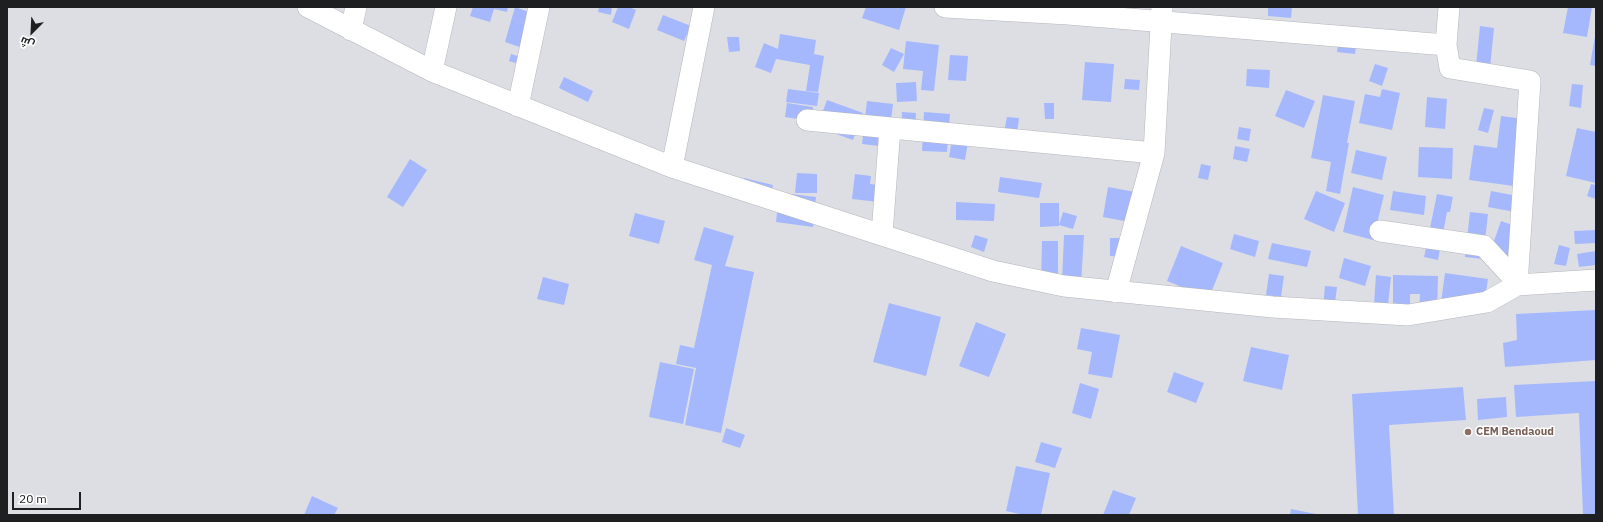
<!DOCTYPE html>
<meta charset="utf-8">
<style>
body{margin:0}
#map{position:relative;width:1603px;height:522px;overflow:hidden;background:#dddee3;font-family:"IBM Plex Sans",Cairo,sans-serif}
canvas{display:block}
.frame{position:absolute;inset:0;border:8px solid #1e1f21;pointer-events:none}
.north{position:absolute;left:12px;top:12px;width:40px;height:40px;-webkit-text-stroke:3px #fff;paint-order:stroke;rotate:204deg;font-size:11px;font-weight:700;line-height:16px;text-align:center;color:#1e1f21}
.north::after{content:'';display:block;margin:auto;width:14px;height:18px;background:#1e1f21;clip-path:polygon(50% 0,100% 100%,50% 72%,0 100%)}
.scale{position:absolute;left:12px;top:492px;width:69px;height:18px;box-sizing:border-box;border:2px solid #1e1f21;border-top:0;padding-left:5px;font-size:12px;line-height:14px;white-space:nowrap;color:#1e1f21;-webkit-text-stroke:3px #fff;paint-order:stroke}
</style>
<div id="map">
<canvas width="1603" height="522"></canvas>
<div class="frame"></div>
<div class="north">ش</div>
<div class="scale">20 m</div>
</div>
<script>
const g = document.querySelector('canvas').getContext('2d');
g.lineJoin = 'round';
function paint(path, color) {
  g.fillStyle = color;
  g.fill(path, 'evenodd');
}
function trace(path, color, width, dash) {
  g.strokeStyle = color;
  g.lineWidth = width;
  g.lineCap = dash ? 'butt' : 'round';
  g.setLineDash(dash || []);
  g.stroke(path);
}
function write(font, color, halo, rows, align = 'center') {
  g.font = font + ' "IBM Plex Sans",sans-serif';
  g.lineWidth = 3;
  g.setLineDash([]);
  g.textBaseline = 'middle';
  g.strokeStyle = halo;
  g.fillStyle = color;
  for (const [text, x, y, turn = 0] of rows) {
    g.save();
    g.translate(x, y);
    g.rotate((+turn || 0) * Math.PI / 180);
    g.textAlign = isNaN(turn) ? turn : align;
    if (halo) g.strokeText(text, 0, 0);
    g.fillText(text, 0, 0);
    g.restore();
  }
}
paint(new Path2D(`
 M473,7H508L507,12L494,9L490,22L470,16Z
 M515,7L545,18L534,52L505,42Z
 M599,7H612L611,15L598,12Z
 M618,7H629L636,10L629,29L612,22Z
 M866,7H906L899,30L862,18Z
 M1268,7H1292L1291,18L1268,16Z
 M1568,7H1592L1587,37L1563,33Z
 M663,15L691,26L684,41L657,30Z
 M1480,26L1494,28L1490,68L1476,66Z
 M1340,29L1358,32L1355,54L1337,52Z
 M780,34L816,40L814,54L824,56L818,92L806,91L810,65L776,59L771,73L755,67L764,43L778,49Z
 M1595,36L1596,37V66L1590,65Z
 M727,37H739L740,51L729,52Z
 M906,41L939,45L934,91L921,90L923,71L903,69Z
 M891,48L904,54L894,72L882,65Z
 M511,54L527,59L525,66L509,61Z
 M950,55L968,56L966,81L948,80Z
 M1085,62L1114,64L1111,102L1082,100Z
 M1375,64L1388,68L1382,86L1369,81Z
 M1247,69L1270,70L1269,88L1246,86Z
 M564,77L593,91L588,102L559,88Z
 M1125,79L1140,80L1139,90L1124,89Z
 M916,82L917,101L897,102L896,83Z
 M1572,84L1583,85L1581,108L1569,106Z
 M788,89L819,93L817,106L786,102Z
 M1382,89L1400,93L1392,130L1359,123L1365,94L1380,97Z
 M1286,90L1315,101L1304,128L1275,116Z
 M1323,95L1355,101L1347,143H1349L1340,194L1326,191L1331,162L1311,158Z
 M1427,97L1447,99L1445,129L1425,127Z
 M827,100L863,113L853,140L817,127Z
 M867,101L893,104L888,147L862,144Z
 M787,103L813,107L811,121L785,117Z
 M1044,103H1054V119H1045Z
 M1484,108L1494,110L1488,133L1478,130Z
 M902,112L916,113L915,136L901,135Z
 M924,112L950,114L947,152L922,151Z
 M1501,116L1530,120L1521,187L1469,180L1474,145L1497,148Z
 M1007,117L1019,118L1017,134L1004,132Z
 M1239,127L1251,129L1249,141L1237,139Z
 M1577,128L1596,132V183L1566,176Z
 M953,134L969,136L965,160L949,157Z
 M1235,146L1250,149L1247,162L1233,159Z
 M1419,147L1453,148L1452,179L1418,177Z
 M1356,150L1387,157L1382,180L1351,173Z
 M410,159L427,170L403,207L387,197Z
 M1201,164L1211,166L1208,180L1198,178Z
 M797,173L817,174V193H795Z
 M855,174L871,176L870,184L890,186L888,203L852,199Z
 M1000,177L1042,183L1039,198L998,192Z
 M744,178L773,185L770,200L740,193Z
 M1591,184L1596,185V199L1587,196Z
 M1108,187L1141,193L1135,223L1103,217Z
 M1353,187L1384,195L1373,240L1343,232Z
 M1316,191L1345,203L1334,232L1304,219Z
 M1393,191L1426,196L1424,215L1390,210Z
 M1491,191L1528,198L1526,214L1488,207Z
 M791,194L816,197L813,227L776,222L778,203L790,204Z
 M1437,194L1453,197L1450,212H1447L1438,260L1424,257Z
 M956,202L995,204L994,221L956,220Z
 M1040,203H1059V226L1040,227Z
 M1063,212L1077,216L1073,229L1059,225Z
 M1470,212L1488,214L1483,259L1465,257Z
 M635,213L665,221L659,244L629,236Z
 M1501,221L1527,230L1515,264L1489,255Z
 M704,227L734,236L725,266L754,272L721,433L685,425L696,368L676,364L680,345L694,348L712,265L694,260Z
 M1596,230V243L1575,244L1574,231Z
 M1234,234L1259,241L1255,257L1230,249Z
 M975,235L988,239L984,252L971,247Z
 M1064,235H1084L1081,284L1062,282Z
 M1110,238H1132V257L1110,256Z
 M1042,241H1058V283H1041Z
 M1272,243L1311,251L1307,267L1268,259Z
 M1559,245L1570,248L1566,266L1554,264Z
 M1181,246L1223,263L1209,298L1167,281Z
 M1596,251V265L1579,267L1577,254Z
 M1344,258L1371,266L1365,286L1339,278Z
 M1445,273L1488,279L1484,305L1440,310Z
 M1269,274L1284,276L1281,297L1266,295Z
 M1376,275L1391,277L1388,305L1374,304Z
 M1393,275L1438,276L1437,313L1419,312L1420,294H1410V309H1393Z
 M543,277L569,284L564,305L537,299Z
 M1325,286L1337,287L1333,319L1323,308Z
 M889,303L941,317L926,376L873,362Z
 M1596,310V360L1505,367L1503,343L1517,340L1516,314Z
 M976,322L1006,334L989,377L959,366Z
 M1081,328L1120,335L1112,378L1088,374L1092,352L1077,349Z
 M1251,347L1289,355L1282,390L1243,381Z
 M660,362L694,369L683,424L649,417Z
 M1174,372L1204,383L1196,403L1167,392Z
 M1596,381V515H1583L1579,413L1516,417L1514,385Z
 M1080,383L1099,389L1091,419L1072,413Z
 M1463,387L1466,420L1389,425L1394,515H1358L1352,394Z
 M1506,397L1507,417L1478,420L1477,399Z
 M726,428L745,435L740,448L722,442Z
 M1041,442L1062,448L1055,468L1035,462Z
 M1016,466L1050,473L1041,515H1024L1006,511Z
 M1113,490L1136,498L1129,515H1103Z
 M312,496L338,508L334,515H304Z
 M1291,509L1316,514V515H1290Z`), '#a5b8fe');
const minor = new Path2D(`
 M308,7L432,71L672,167L993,271L1064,286L1273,307L1408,315L1487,302L1517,285L1596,280
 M945,7L1068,14L1446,45
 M1449,7L1446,45L1450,68L1530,81L1517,285
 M351,30L356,7
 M432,71L446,7
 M518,106L539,7
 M807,120L1154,153
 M672,167L704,7
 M1380,231L1484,246L1517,282
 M882,234L890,128
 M1116,292L1154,153L1162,7`);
trace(minor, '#b4b6bb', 22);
trace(minor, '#fff', 21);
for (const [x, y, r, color] of [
 [1468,432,4,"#8d6e63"]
]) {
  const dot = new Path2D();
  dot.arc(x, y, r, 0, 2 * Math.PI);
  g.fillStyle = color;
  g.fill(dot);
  trace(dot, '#fff', 1.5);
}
write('bold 11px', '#785e54', '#fff', [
 ["CEM Bendaoud",1476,432]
], 'left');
</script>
